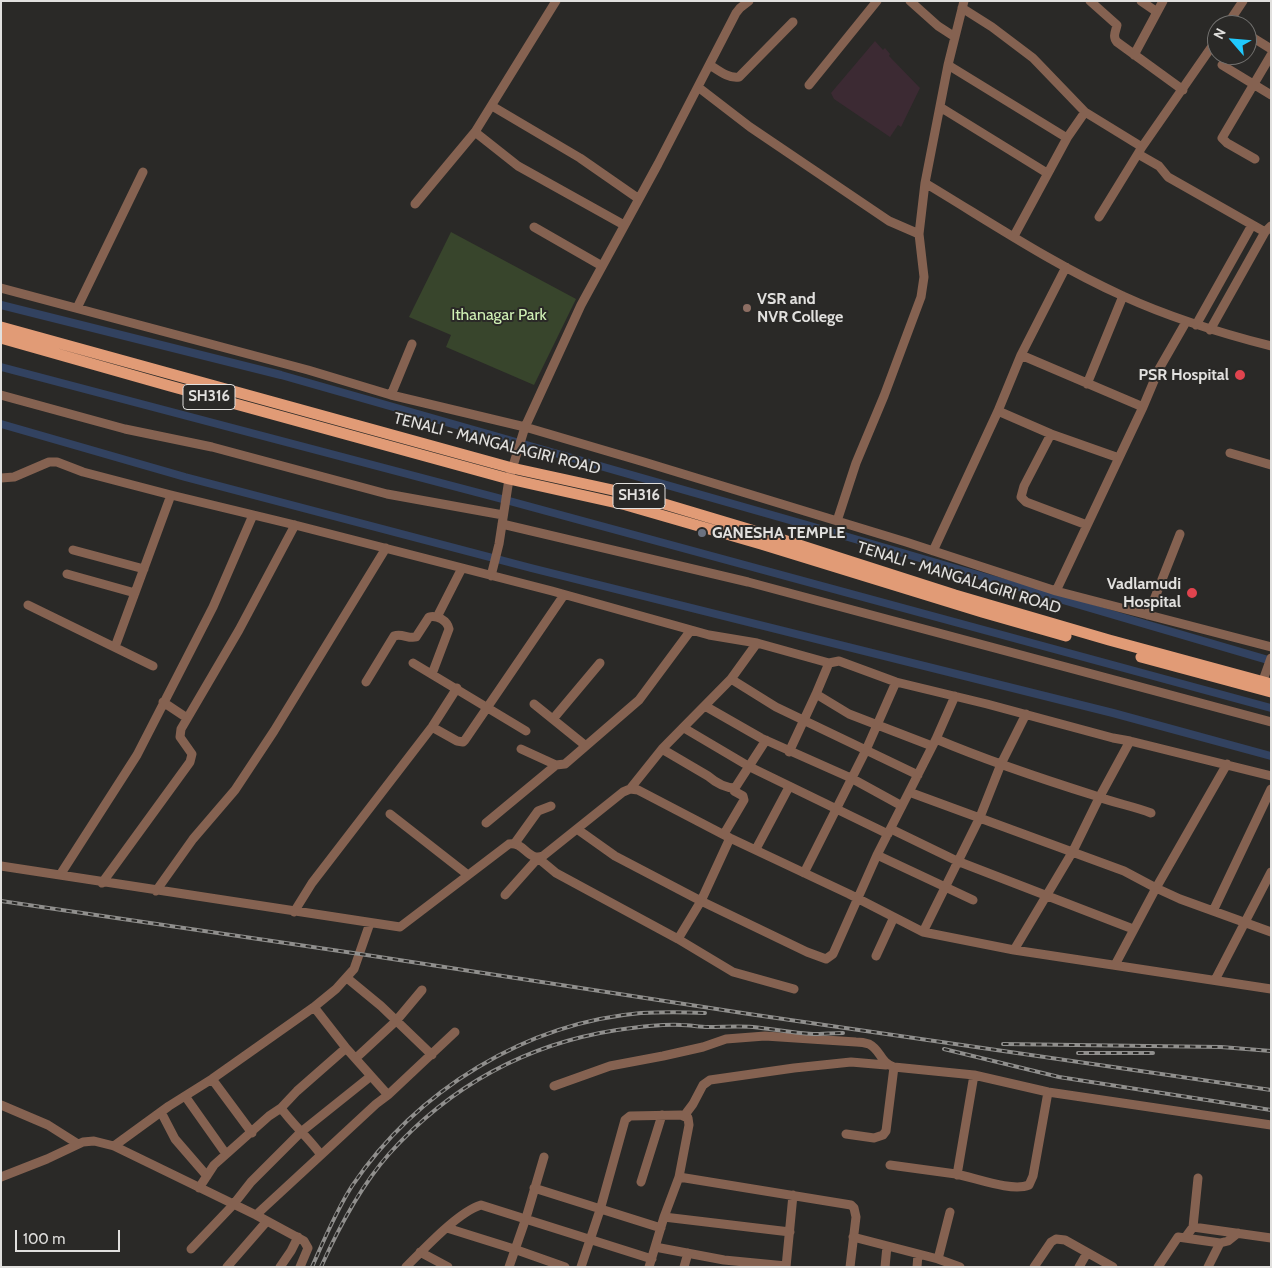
<!DOCTYPE html>
<style>
body{margin:0}
#map{position:relative;width:1272px;height:1268px;overflow:hidden;background:#2a2927;font-family:Cabin,sans-serif}
canvas{display:block}
.frame{position:absolute;inset:0;border:2px solid #e1e0de;pointer-events:none}
.north{position:absolute;left:1207px;top:15px;width:50px;height:50px;box-sizing:border-box;background:#2a2927;border:1px solid #737270;border-radius:50%;rotate:297deg;font-size:14px;font-weight:700;line-height:20px;text-align:center;color:#e1e0de}
.north::after{content:'';display:block;margin:auto;width:18px;height:22px;background:#20c9fd;clip-path:polygon(50% 0,100% 100%,50% 72%,0 100%)}
.scale{position:absolute;left:15px;top:1230px;width:105px;height:22px;box-sizing:border-box;border:2px solid #e1e0de;border-top:0;padding-left:6px;font-size:15px;line-height:18px;white-space:nowrap;color:#e1e0de;-webkit-text-stroke:4px #2a2927;paint-order:stroke}
</style>
<div id="map">
<canvas width="1272" height="1268"></canvas>
<div class="frame"></div>
<div class="north">N</div>
<div class="scale">100 m</div>
</div>
<script>
const g = document.querySelector('canvas').getContext('2d');
g.lineJoin = 'round';
function paint(path, color) {
  g.fillStyle = color;
  g.fill(path, 'evenodd');
}
function trace(path, color, width, dash) {
  g.strokeStyle = color;
  g.lineWidth = width;
  g.lineCap = dash ? 'butt' : 'round';
  g.setLineDash(dash || []);
  g.stroke(path);
}
function write(font, color, halo, rows, align = 'center') {
  g.font = font + ' Cabin,sans-serif';
  g.lineWidth = 4;
  g.setLineDash([]);
  g.textBaseline = 'middle';
  g.strokeStyle = halo;
  g.fillStyle = color;
  for (const [text, x, y, turn = 0] of rows) {
    g.save();
    g.translate(x, y);
    g.rotate((+turn || 0) * Math.PI / 180);
    g.textAlign = isNaN(turn) ? turn : align;
    if (halo) g.strokeText(text, 0, 0);
    g.fillText(text, 0, 0);
    g.restore();
  }
}
paint(new Path2D(`
 M875,41L883,50L885,48L890,54L889,56L920,88L901,127L898,125L890,137L834,99L831,93Z`), '#3c2a33');
paint(new Path2D(`
 M451,232L576,299L534,385L446,347L451,335L409,317Z`), '#38452c');
trace(new Path2D(`
 M1,305L281,375L807,525L1271,661
 M1,367L502,499L1271,708
 M1,424L185,477L531,568L1113,713L1271,756`), '#324260', 8);
trace(new Path2D(`
 M910,1L938,26L955,37
 M1090,1L1117,25C1116,31 1112,36 1117,42L1183,90
 M1141,1L1157,12
 M962,8L992,27L1033,58L1085,112L1142,147
 M1227,25L1243,1
 M1247,34L1271,49
 M1134,55L1163,1
 M710,65C718,70 729,79 739,77L793,22
 M948,65L1067,138
 M1222,65L1271,95
 M809,85L877,1
 M698,87L750,127L889,221L919,234
 M492,106L580,158L639,199
 M940,107L1047,173
 M475,132L518,166L624,225
 M1138,154L1159,166L1168,177L1265,232
 M1255,159L1227,143L1222,138L1271,55
 M925,183C990,222 1054,265 1123,296C1171,318 1220,333 1271,346
 M415,204L475,132L556,1
 M1099,217L1142,147L1217,39
 M534,227L602,266
 M1014,236L1067,138L1085,112
 M1,288L308,370L391,395L525,427L644,462L906,542L1056,591L1271,647
 M77,308L143,172
 M1196,325L1252,225
 M1210,330L1265,232L1271,226
 M1021,355L1143,407
 M1087,384L1123,296
 M1,395L125,429L212,447L387,494L503,515
 M391,395L412,344
 M998,411L1051,434L1119,458
 M1051,434L1024,486L1021,497L1026,502L1087,525
 M1230,453L1271,465
 M1,478L14,477L49,462H57L83,472L171,495L295,525L552,591L709,635L757,643L829,663L839,661L896,682L987,704L1113,738L1130,741L1271,776
 M837,521L856,463L884,396L921,297L924,277L919,234L925,183L948,65L964,1
 M502,524L748,582L1271,722
 M73,550L144,569
 M933,551L998,411L1021,355L1066,267
 M67,574L135,593
 M491,576L499,544L509,479L525,427L581,305L658,164L736,13L740,8L749,1
 M1056,591L1143,407L1159,369L1186,322
 M28,605L153,666
 M1148,615L1180,534
 M437,617L462,568
 M115,647L171,495
 M413,663L526,731
 M731,679L776,707L918,775
 M366,682L394,636C402,633 408,639 416,637L429,617C437,615 447,620 449,629L432,674
 M1261,686L1271,658
 M816,694L849,714L932,746
 M163,702L187,718
 M534,704L586,746
 M705,706L761,738L851,778L902,806
 M553,719L600,663
 M432,727L457,741L463,742L465,740L564,595
 M684,728L750,767L888,834
 M936,739C988,761 1042,779 1096,796C1114,803 1133,806 1151,813
 M521,749L556,765L565,764L639,700L691,630
 M662,749L708,776C715,782 725,788 735,788
 M789,752L816,694L829,663
 M630,789L662,749L731,679L757,643
 M909,792L1124,871L1156,888L1180,899L1271,932
 M390,814L468,875
 M486,823L556,765
 M577,829L615,856L701,901L807,952L826,959L833,954L877,855L936,739L955,696
 M891,829L957,861L1133,929
 M724,834L744,800L743,796L734,791L735,788L766,740
 M515,843L538,811L551,806
 M756,849L789,787
 M877,855L973,900
 M1,866L400,927L509,844C524,841 528,862 543,856L623,792L630,789L638,790L730,838L849,894L923,932L1014,950L1271,989
 M804,873L866,750L896,682
 M60,875L137,755L213,607L253,515
 M102,883L190,762L192,754L180,737L181,729L239,630L295,525
 M156,891L193,839L235,790L274,731L386,548
 M505,895L538,858L556,873L678,939L733,972L794,989
 M1213,911L1271,789
 M294,912L312,883L432,727L457,688
 M923,932L980,817L1001,764L1026,714
 M678,939L701,901L730,838
 M1014,950L1073,851L1099,798L1130,741
 M876,956L894,917
 M1115,965L1156,888L1227,764
 M347,978L381,1006L432,1055
 M1215,980L1271,872
 M356,1058L396,1021L422,990
 M212,1079L252,1133
 M554,1086L610,1066L663,1056L703,1047L726,1039L765,1036L856,1042C860,1042 866,1043 869,1044C881,1050 880,1063 894,1067
 M388,1095L455,1032
 M185,1096L226,1154
 M1,1105L48,1125L78,1144
 M281,1108C293,1125 309,1138 321,1155L376,1104L388,1095L346,1048
 M161,1112L175,1139L207,1176
 M684,1116L693,1104L703,1085L710,1080L794,1068L851,1062L886,1065
 M846,1134L874,1138L883,1135L886,1131L894,1067L974,1075L1048,1092L1271,1125
 M114,1146L169,1106L212,1079L314,1007
 M890,1165C912,1168 934,1171 956,1174C976,1178 1012,1192 1029,1185L1033,1176L1048,1092
 M957,1175L974,1075
 M1,1177L47,1159L83,1142L94,1141L114,1146L256,1215L304,1241L308,1248L300,1267
 M679,1177L851,1205L854,1208L856,1217L850,1267
 M641,1182L662,1115
 M199,1188L214,1165L269,1116L281,1108L297,1091L346,1048L314,1007L336,989L354,969L370,923
 M534,1188L661,1228
 M256,1215L321,1155
 M664,1217L790,1232
 M1193,1227L1271,1238
 M447,1228L514,1249L565,1267
 M853,1237L938,1259L960,1267
 M1185,1238L1193,1227L1198,1178
 M655,1247L724,1260L786,1266
 M191,1249L233,1205L251,1182L301,1132L371,1076
 M420,1252L448,1267
 M938,1259L950,1212
 M227,1267L267,1221
 M280,1267L291,1251L298,1237
 M406,1267C424,1249 458,1212 481,1205L652,1259
 M509,1267L526,1218L544,1157
 M581,1267L600,1210L625,1120L630,1116L681,1115L688,1118L689,1125L679,1177L664,1217L649,1267
 M684,1267L688,1253
 M786,1267L793,1195
 M885,1267L887,1246
 M917,1267L918,1254
 M1034,1267L1051,1242L1056,1239L1065,1240L1113,1267
 M1079,1267L1087,1253
 M1158,1267L1178,1237L1220,1243L1228,1241L1238,1233
 M1208,1267L1220,1243`), '#856251', 9);
trace(new Path2D(`
 M1,327L512,468L631,494L768,535L955,595L1109,640L1271,684
 M1,338L170,386L509,479L626,505L761,544L982,612L1066,636
 M1141,657L1271,692`), '#e19b76', 11);
const rail = new Path2D(`
 M1,901L360,954L749,1014L1271,1090
 M1003,1044L1221,1047L1271,1051
 M944,1049L1059,1077L1271,1110
 M1078,1053H1153
 M312,1267C324,1240 336,1211 352,1186C417,1090 526,1023 641,1013C662,1012 684,1012 705,1013
 M321,1267C339,1227 360,1187 389,1154C450,1086 527,1044 617,1030C638,1027 660,1024 681,1025C690,1025 699,1027 708,1027C723,1027 738,1026 753,1027C773,1029 793,1033 813,1034C823,1034 833,1033 843,1033`);
trace(rail, '#908f8d', 4);
trace(rail, '#2a2927', 2, [5.5]);
for (const [x, y, r, color] of [
 [747,308,5,"#8d6e63"],
 [1240,375,6,"#e0444e"],
 [702,533,5,"#6b7280"],
 [1192,593,6,"#e0444e"]
]) {
  const dot = new Path2D();
  dot.arc(x, y, r, 0, 2 * Math.PI);
  g.fillStyle = color;
  g.fill(dot);
  trace(dot, '#2a2927', 2);
}
for (const [x, y, w] of [
 [209,397,52],
 [639,496,52]
]) {
  const box = new Path2D();
  box.roundRect(x - w / 2, y - 12.5, w, 25, 4);
  g.fillStyle = '#2a2927';
  g.fill(box);
  trace(box, '#e1e0de', 1);
}
write('bold 15px', '#e1e0de', null, [
 ["SH316",209,397],
 ["SH316",639,496]
]);
write('bold 16px', '#e1e0de', '#2a2927', [
 ["VSR and",757,299],
 ["NVR College",757,317],
 ["PSR Hospital",1229,375,"right"],
 ["GANESHA TEMPLE",712,533],
 ["Vadlamudi",1181,584,"right"],
 ["Hospital",1181,602,"right"]
], 'left');
write('16px', '#cfefb4', '#2a2927', [
 ["Ithanagar Park",499,315]
]);
write('16px', '#e1e0de', '#2a2927', [
 ["TENALI - MANGALAGIRI ROAD",497,444,14],
 ["TENALI - MANGALAGIRI ROAD",959,578,17]
]);
</script>
